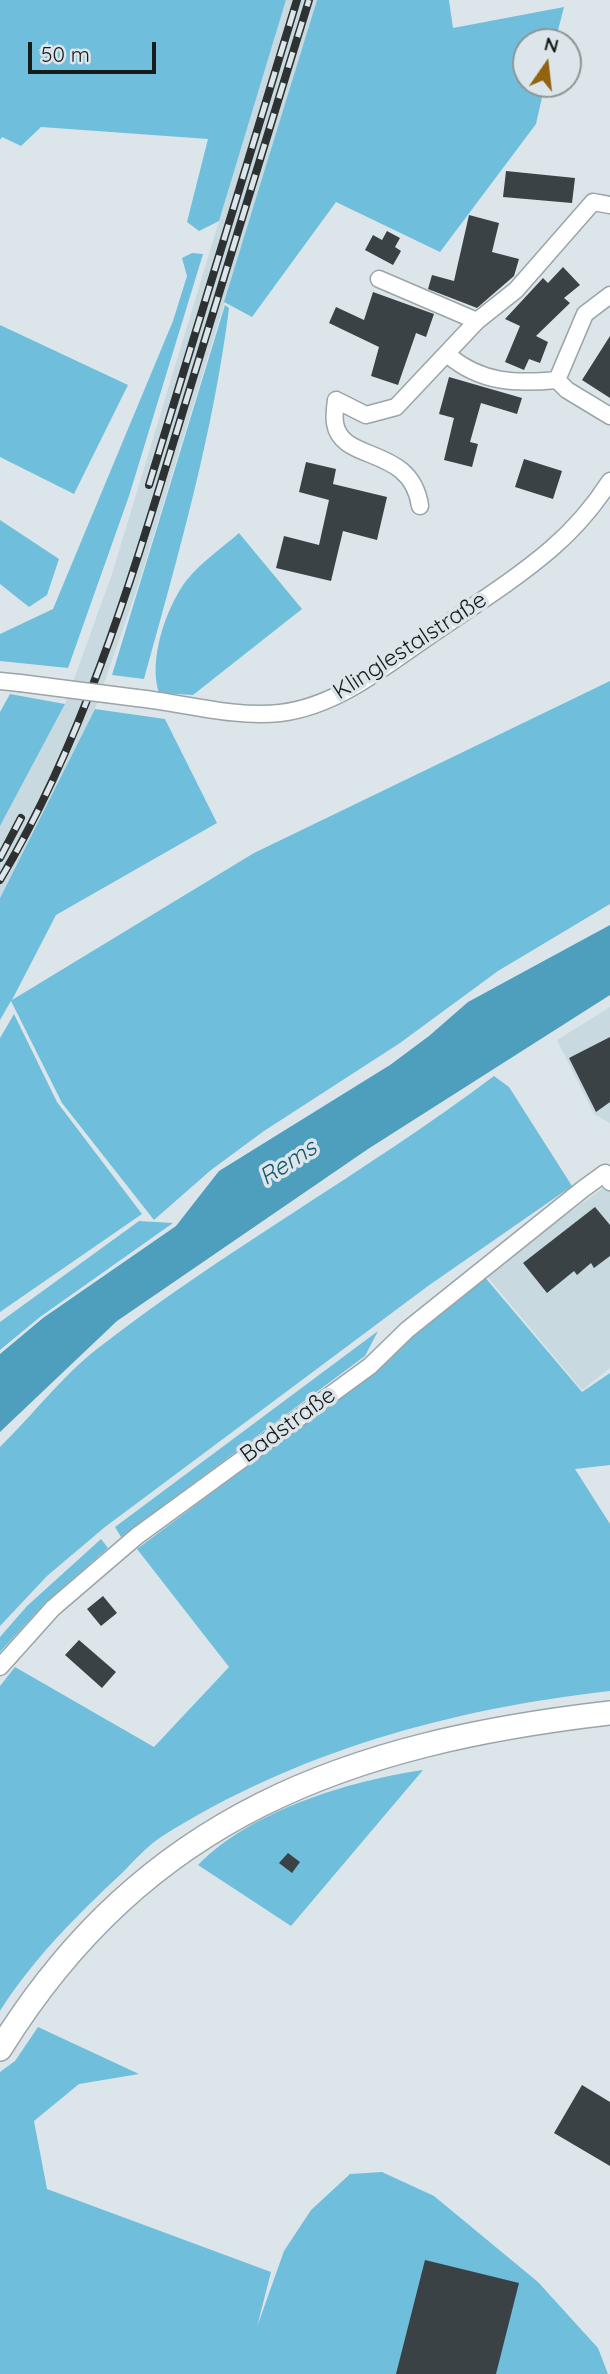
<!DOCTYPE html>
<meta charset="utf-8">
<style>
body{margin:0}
#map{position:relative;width:610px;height:2374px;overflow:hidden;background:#dce6ea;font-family:Quicksand,sans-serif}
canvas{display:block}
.north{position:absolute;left:512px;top:28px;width:70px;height:70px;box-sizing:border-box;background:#dce6ea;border:2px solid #8d9598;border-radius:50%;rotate:14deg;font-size:19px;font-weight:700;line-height:28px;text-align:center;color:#171b1c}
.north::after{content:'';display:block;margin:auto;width:24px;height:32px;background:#936312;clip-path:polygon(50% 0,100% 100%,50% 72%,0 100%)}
.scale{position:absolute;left:28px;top:42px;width:128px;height:32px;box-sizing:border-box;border:4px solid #171b1c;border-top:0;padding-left:9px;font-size:21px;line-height:24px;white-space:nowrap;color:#171b1c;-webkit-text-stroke:5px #dce6ea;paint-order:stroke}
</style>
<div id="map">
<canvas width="610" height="2374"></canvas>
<div class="north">N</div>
<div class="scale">50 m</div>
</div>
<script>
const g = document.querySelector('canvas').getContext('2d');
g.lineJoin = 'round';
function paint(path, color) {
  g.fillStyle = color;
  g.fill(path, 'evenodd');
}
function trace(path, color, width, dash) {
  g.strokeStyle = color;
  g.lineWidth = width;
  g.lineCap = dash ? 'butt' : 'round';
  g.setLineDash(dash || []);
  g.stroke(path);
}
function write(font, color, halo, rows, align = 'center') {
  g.font = font + ' Quicksand,sans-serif';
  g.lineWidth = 7;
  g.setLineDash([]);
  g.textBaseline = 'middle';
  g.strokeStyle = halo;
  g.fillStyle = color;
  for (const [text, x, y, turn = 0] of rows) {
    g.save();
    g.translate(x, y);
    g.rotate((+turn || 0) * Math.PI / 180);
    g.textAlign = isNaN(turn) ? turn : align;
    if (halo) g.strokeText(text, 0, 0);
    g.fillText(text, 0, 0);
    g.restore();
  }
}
paint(new Path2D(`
 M286,0H317L139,583L95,709L0,898V826L65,704L112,574Z
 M610,1007V1123L594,1114L557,1040Z
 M610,1183V1368L582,1390L485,1274Z`), '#c8d9e0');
paint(new Path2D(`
 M0,0H286L219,221L199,231L187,222L208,139L41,127L21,146L2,137L0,140Z
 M317,0H449L453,28L564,7L555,42H526V84H545L536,124L440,252L336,202L252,317L224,302Z
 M192,253L203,254L129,496L68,668L0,661V634L53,609L173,321L187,276L182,258Z
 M225,305L229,308C213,435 178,556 144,679L112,675Z
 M0,325L128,385L74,494L0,457Z
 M0,520L59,559L47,595L29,607L0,584Z
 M239,533L302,609L193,695L159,693C148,660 166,608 186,581C200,563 222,548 239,533Z
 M610,681V904L498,971L400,1043L264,1131L211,1170L154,1220L62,1103L11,1001L0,1020V898L95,709L165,719L217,823L56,915L12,1000L254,853Z
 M10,694L65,704L0,826V712Z
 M14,1014L57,1102L142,1214L0,1312V1038Z
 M494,1076L509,1087L572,1186L428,1286L105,1527L47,1576L0,1626V1447C32,1416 61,1377 97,1349C224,1250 365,1173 494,1076Z
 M139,1221L173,1223L40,1317L0,1350V1322Z
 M483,1275L582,1392L610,1373V1465L575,1469L610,1524V1691C451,1709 297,1751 161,1837C147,1846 134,1861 122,1873C77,1915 33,1959 0,2011V1686L15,1667L154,1747L229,1667L137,1549L376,1370L404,1329Z
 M378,1331L365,1356L121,1537L115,1527Z
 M101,1539L108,1548L45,1603L0,1652V1637L27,1606Z
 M423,1770L291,1926L198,1865C252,1810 349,1781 423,1770Z
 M38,2027L139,2074L79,2084L34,2121L47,2189L271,2272L257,2327L284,2251L311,2210L350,2174L382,2172L434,2196L538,2282L598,2348L608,2374H0V2072L15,2061Z`), '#6fbfdc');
paint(new Path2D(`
 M610,925V995L368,1149L117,1321L0,1432V1354L43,1318L176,1226L219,1171L390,1065L429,1036L468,1002Z`), '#4d9fbd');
paint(new Path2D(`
 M506,171L575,178L572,203L503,197Z
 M469,215L499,223L492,252L519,259L514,276L477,308L428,289L432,275L454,281Z
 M387,231L400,238L395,247L401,251L393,265L365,250L373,235L382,240Z
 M563,267L580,285L564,298L570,303L536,336L548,342L540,363L529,359L524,370L505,362L520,326L505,319L543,278L548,283Z
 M373,292L434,314L426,337L416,333L398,385L371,376L379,347L329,323L336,307L364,320Z
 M610,336V398L582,380Z
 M449,377L522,398L517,414L481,403L470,442L478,444L472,467L444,460L454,418L439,414Z
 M524,459L562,471L553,499L515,487Z
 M306,462L336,469L333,484L387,497L377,540L343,531L331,581L276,568L284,536L319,545L329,500L299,492Z
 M610,1037V1102L596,1112L569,1058Z
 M595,1207L610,1225V1256L594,1268L591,1263L577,1275L574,1271L547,1293L523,1263Z
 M103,1596L117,1613L101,1626L87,1609Z
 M79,1640L116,1672L102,1688L65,1655Z
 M288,1853L300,1862L292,1873L279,1863Z
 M582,2085L610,2102V2166L554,2133Z
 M425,2260L519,2283L496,2374H396Z`), '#3a4245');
const street = new Path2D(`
 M379,279L477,321
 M448,355C481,383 516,384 557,380L585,314L610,295
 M557,380L567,390L610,416
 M420,506C411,444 341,464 335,423C334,416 335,407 336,400L366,415L396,407L477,321L516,290L593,202L610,205
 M0,681L20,683
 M137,698C184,703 233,718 280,713C340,706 390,662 438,630C476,604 516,579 551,549C573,530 594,506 610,481
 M0,1667L53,1608L137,1536L370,1366L407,1330L583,1189L605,1173L610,1182`);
const secondary = new Path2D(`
 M0,2049C145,1815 349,1743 610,1713`);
trace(street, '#9ba4a8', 19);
trace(secondary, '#9ba4a8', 26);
trace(street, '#fff', 16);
trace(secondary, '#fff', 23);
const rail = new Path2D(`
 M149,485L297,0
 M0,858L21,818
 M0,880C82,743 129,588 175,437C220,291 264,146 309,0`);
trace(rail, '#2d3132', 8);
trace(rail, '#dce6ea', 5, [16]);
const streetBridge = new Path2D(`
 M20,683L137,698`);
trace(streetBridge, '#9ba4a8', 19, []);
trace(streetBridge, '#fff', 16);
write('23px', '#171b1c', '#dce6ea', [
 ["Klinglestalstraße",410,646,-33],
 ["Badstraße",288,1425,-36]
]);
write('italic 24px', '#14576c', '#dce6ea', [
 ["Rems",288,1163,-33]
]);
</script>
